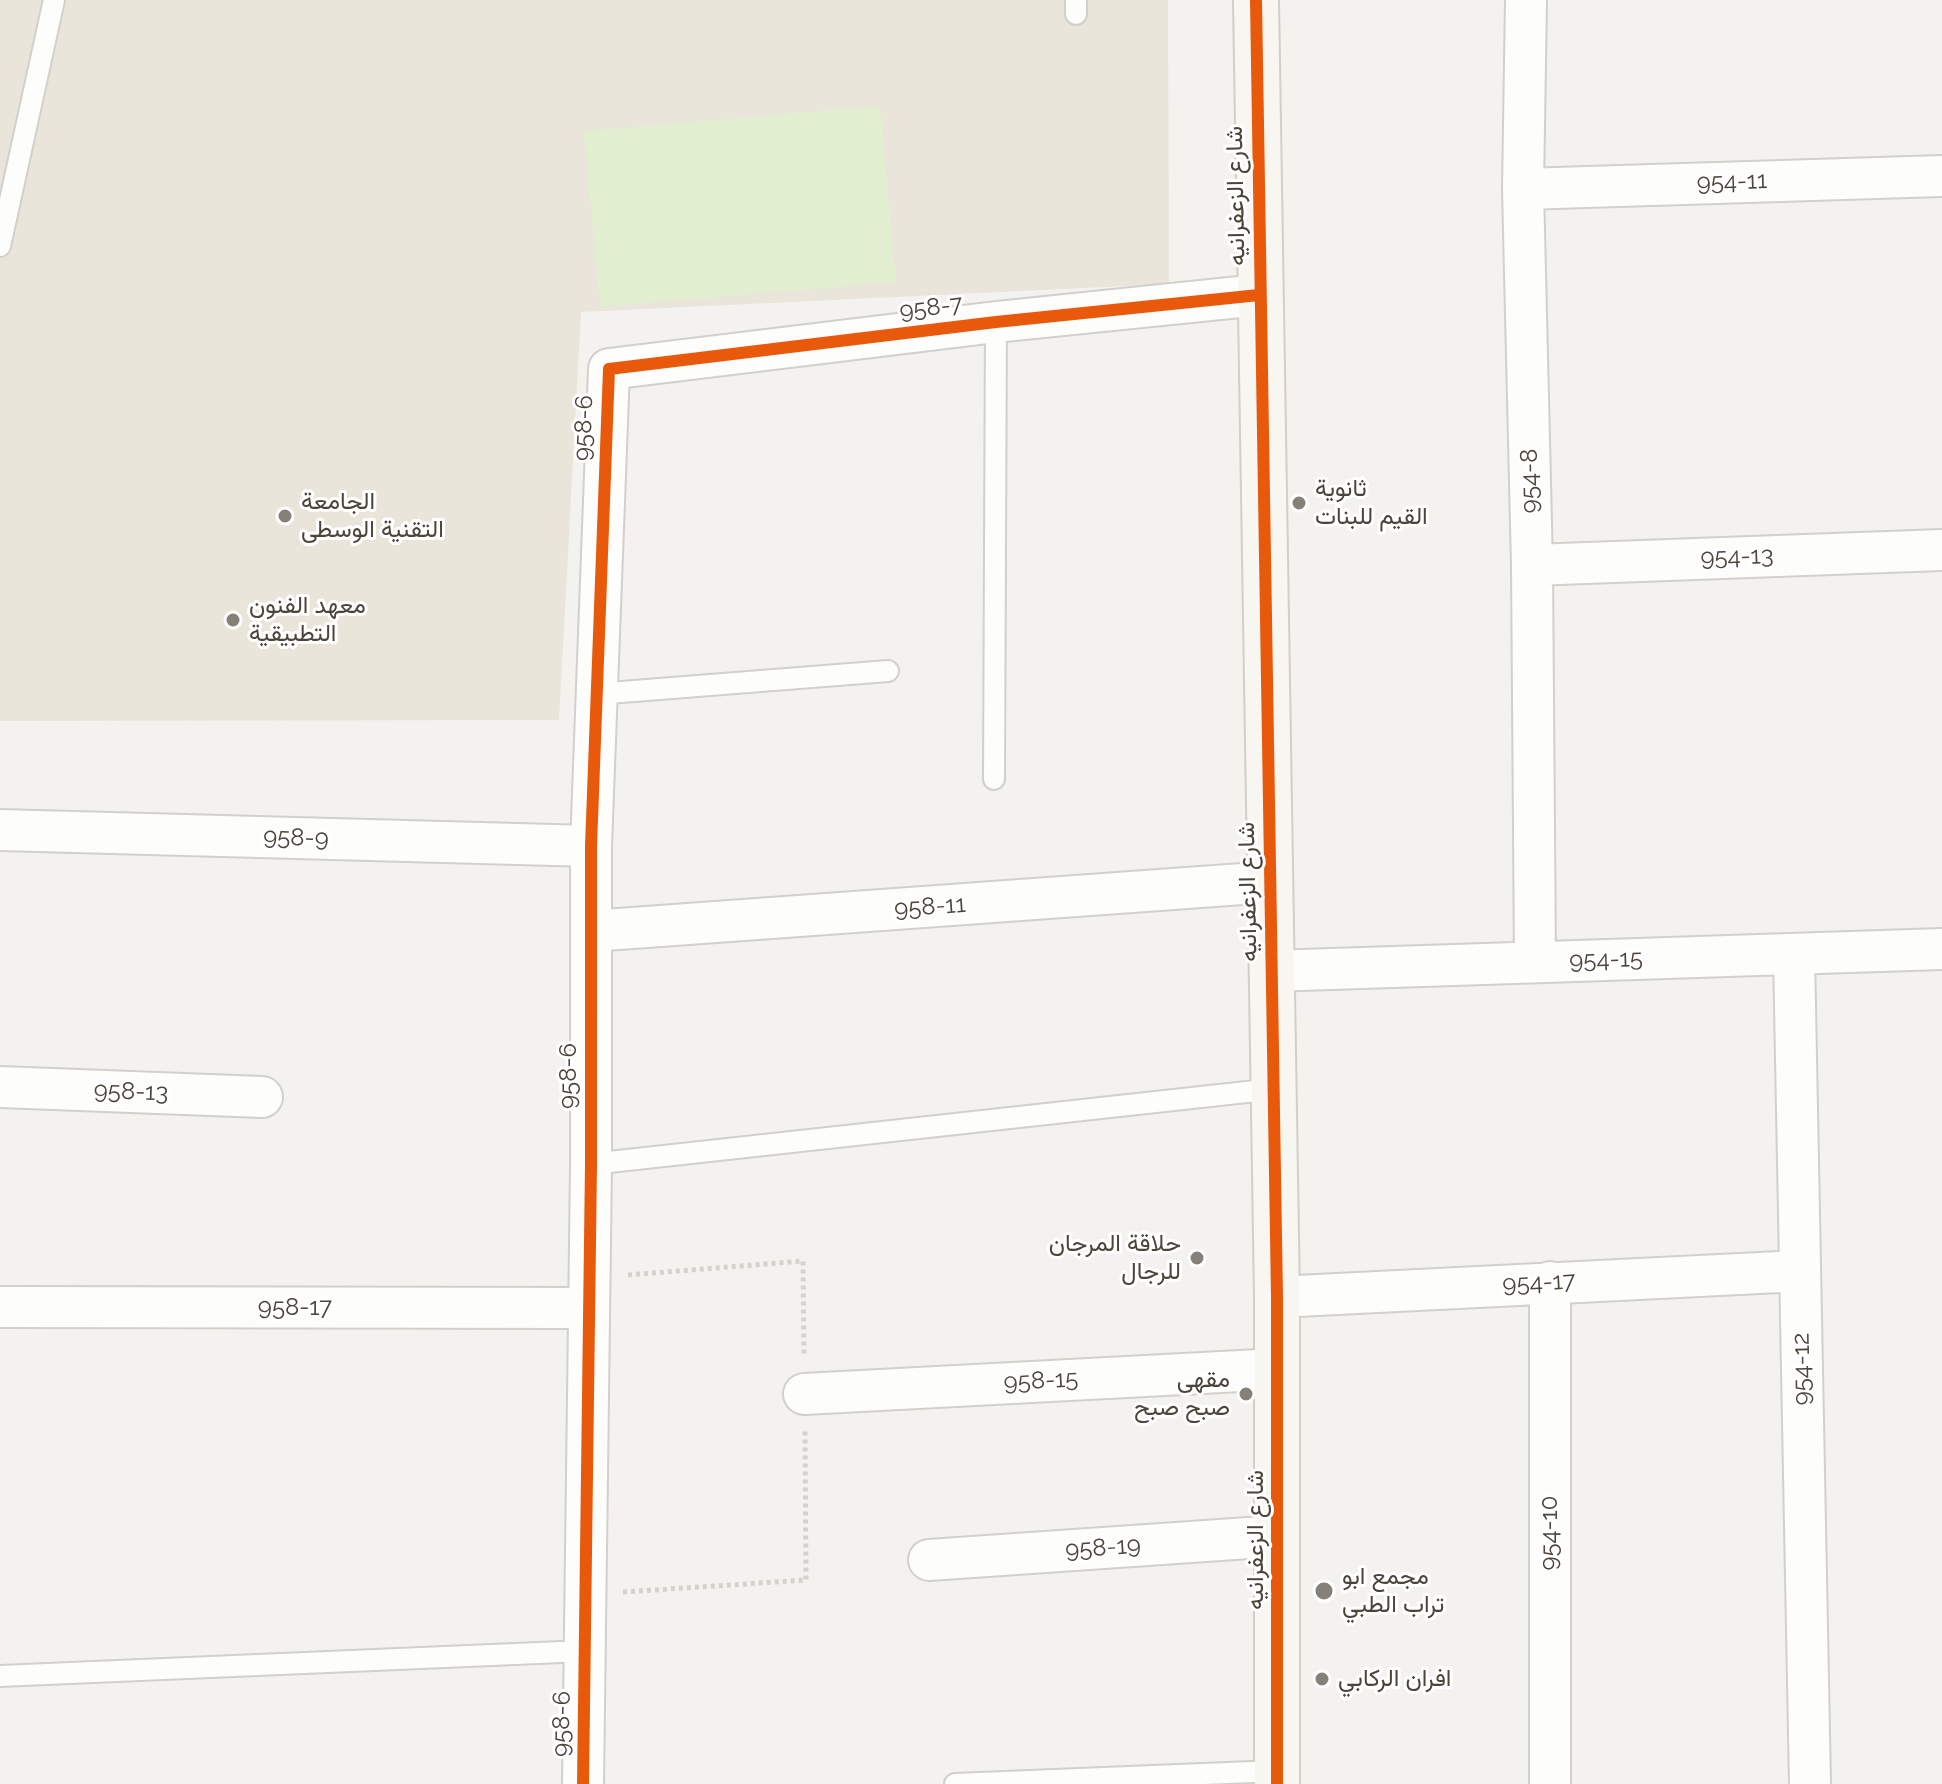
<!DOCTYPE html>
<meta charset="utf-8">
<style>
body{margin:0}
canvas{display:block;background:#f4f2ee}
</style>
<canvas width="1942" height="1784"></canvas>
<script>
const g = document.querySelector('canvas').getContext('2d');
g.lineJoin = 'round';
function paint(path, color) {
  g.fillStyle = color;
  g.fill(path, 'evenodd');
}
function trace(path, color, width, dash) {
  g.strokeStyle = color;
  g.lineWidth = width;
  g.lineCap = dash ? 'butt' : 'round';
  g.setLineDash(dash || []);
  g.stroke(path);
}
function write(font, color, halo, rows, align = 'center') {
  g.font = font + ' Raleway,Vazirmatn,sans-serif';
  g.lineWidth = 6;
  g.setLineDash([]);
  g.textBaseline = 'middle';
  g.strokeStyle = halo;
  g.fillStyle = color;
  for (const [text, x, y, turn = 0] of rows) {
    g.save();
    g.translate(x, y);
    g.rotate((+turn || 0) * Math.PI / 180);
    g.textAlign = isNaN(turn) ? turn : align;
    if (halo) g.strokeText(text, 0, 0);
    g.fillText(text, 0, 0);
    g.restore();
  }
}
paint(new Path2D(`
 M0,0H1168L1169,284L581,312L559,720L0,721Z`), '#eae5da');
paint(new Path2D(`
 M880,106L896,282L600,307L584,131Z`), '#e1eecf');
const lane = new Path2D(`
 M1076,0V14
 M0,246L54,0
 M596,694L888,671
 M994,779L996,322
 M591,1164L1274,1089
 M0,1676L585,1651
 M955,1784L1277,1771`);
const street = new Path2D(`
 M1526,0L1523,189L1532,565L1535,962
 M1523,189L1942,176
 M1532,565L1942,550
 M0,830L591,846
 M591,931L1270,882
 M1794,954L1810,1784
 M1271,971L1942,949
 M0,1087L262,1097
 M1550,1282V1784
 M1277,1297L1800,1271
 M0,1307L589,1308
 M804,1394L1278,1369
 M929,1560L1278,1536
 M583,1784L591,1164V846L609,369L996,322L1259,295`);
const secondary = new Path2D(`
 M1256,0L1277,1297V1784`);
trace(lane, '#d2d0cb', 24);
trace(street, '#d2d0cb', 44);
trace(secondary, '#d3cfc5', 48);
trace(new Path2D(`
 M628,1275L803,1261L804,1356
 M623,1592L806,1580L805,1430`), '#d3d2cc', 5, [4, 4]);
trace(lane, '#fdfdfc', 20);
trace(street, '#fdfdfc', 40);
trace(secondary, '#f7f6f1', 44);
trace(new Path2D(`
 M1256,0L1277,1297V1784
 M583,1784L591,1164V846L609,369L996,322L1259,295`), '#e8590c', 12);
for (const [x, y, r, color] of [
 [1299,503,8,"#868178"],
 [285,516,8,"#868178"],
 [233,620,8,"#868178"],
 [1197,1258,8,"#868178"],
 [1246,1394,8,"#868178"],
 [1324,1591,10,"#868178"],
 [1322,1679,8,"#868178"]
]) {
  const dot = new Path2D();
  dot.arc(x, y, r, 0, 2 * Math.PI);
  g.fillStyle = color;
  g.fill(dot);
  trace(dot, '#fff', 3);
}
write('24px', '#4b4439', '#fff', [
 ["954-11",1732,182,-2],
 ["شارع الزعفرانيه",1236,196,-91],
 ["958-7",931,308,-7],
 ["958-6",584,428,-88],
 ["954-8",1530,481,-91],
 ["954-13",1737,557,-2],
 ["958-9",296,838,2],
 ["شارع الزعفرانيه",1248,892,-91],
 ["958-11",930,907,-4],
 ["954-15",1606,960,-2],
 ["958-6",569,1076,-90],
 ["958-13",131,1092,2],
 ["954-17",1539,1283,-3],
 ["958-17",295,1308],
 ["954-12",1802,1369,-91],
 ["958-15",1041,1381,-3],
 ["954-10",1550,1533,-90],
 ["شارع الزعفرانيه",1256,1540,-90],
 ["958-19",1103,1548,-4],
 ["958-6",562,1724,-89]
]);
write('24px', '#4b4439', '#fff', [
 ["ثانوية",1315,489],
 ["القيم للبنات",1315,517],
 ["الجامعة",301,502],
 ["التقنية الوسطى",301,530],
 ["معهد الفنون",249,606],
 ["التطبيقية",249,634],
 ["حلاقة المرجان",1181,1244,"right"],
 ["للرجال",1181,1272,"right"],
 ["مقهى",1230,1380,"right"],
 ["صبح صبح",1230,1408,"right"],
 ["مجمع ابو",1342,1577],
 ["تراب الطبي",1342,1605],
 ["افران الركابي",1338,1679]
], 'left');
</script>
